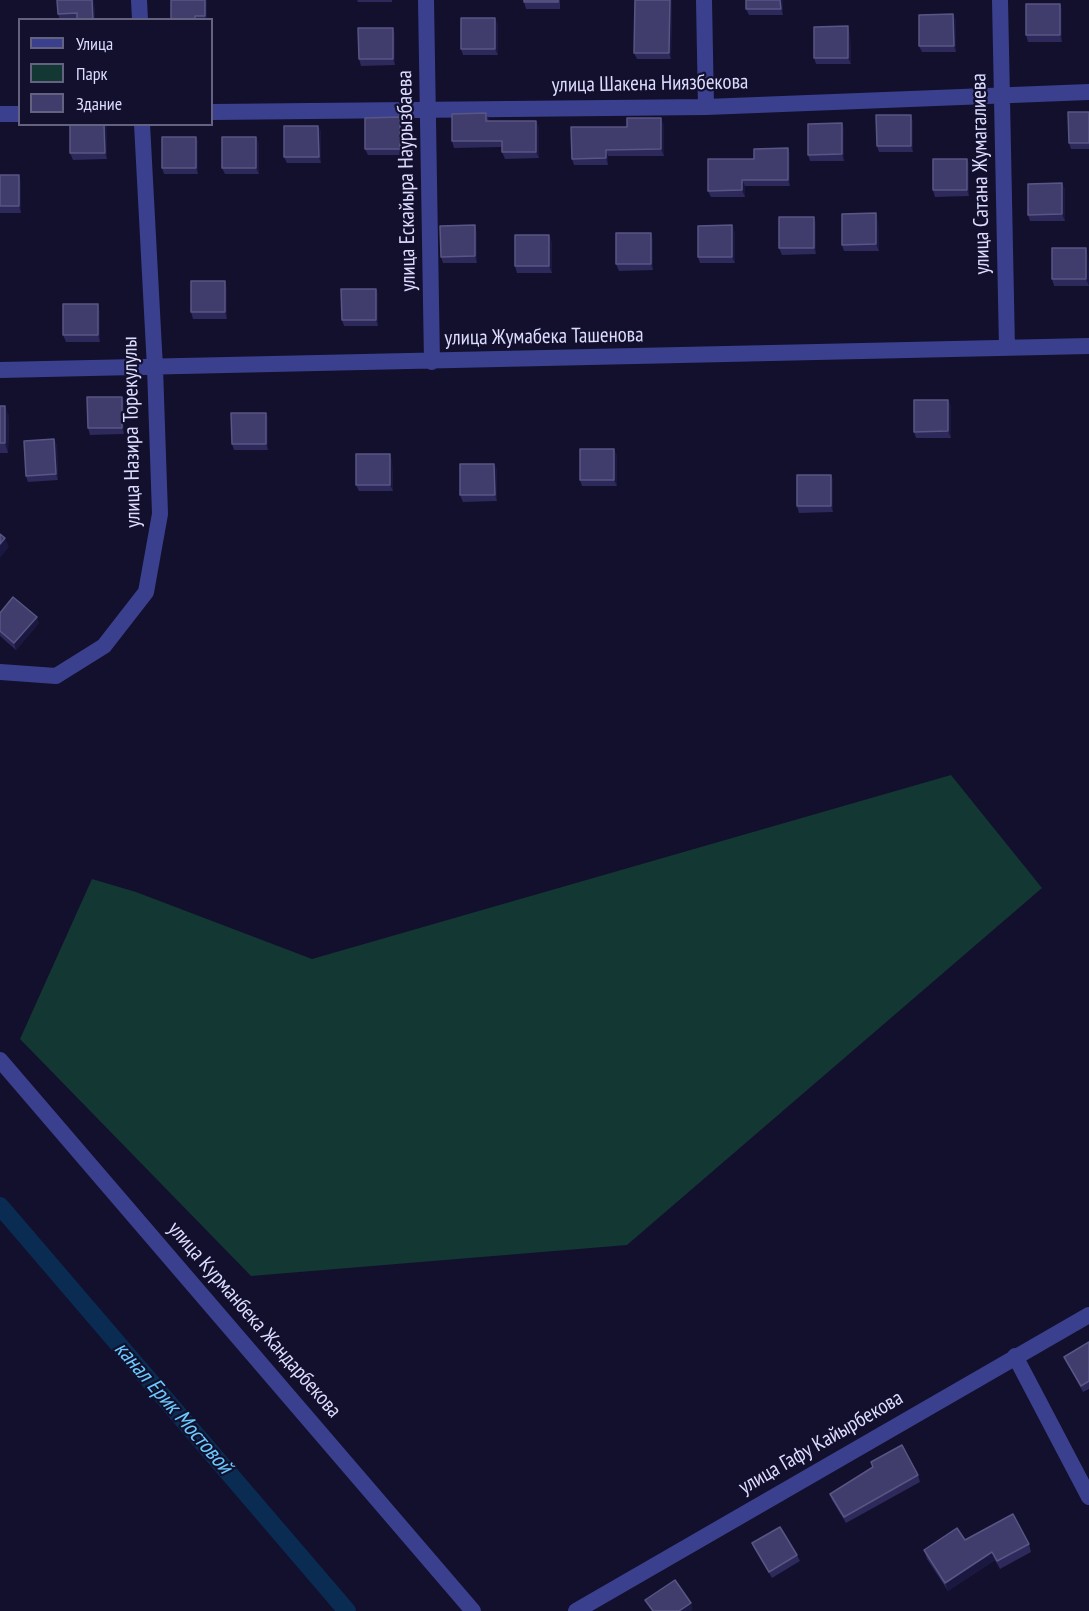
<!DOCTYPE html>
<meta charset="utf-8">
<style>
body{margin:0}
#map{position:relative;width:1089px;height:1611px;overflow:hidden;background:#12102d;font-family:"PT Sans Narrow",sans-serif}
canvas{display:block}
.legend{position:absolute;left:18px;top:18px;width:195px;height:108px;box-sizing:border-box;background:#12102d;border:2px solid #636281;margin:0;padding:8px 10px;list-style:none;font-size:18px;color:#dcdcff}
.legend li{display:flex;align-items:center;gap:12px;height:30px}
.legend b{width:30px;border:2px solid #636281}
</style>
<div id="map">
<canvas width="1089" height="1611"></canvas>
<ul class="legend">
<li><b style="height:8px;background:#3a408e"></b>Улица</li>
<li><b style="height:16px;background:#133732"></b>Парк</li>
<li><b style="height:16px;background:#403d6d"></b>Здание</li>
</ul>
</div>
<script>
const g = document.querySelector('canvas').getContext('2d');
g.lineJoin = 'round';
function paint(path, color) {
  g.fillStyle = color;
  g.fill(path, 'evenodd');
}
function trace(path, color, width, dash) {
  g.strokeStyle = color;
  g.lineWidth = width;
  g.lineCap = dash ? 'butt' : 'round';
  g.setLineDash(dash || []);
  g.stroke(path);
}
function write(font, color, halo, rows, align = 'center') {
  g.font = font + ' "PT Sans Narrow",sans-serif';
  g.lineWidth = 4.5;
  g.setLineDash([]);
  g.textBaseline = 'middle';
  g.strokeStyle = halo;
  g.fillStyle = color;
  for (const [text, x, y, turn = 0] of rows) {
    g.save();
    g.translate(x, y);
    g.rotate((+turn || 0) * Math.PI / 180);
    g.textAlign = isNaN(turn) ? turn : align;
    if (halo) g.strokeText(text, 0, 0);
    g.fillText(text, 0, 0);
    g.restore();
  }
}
paint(new Path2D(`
 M951,775L1042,888L627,1245L251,1276L20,1039L92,879L136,892L312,959Z`), '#133732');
trace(new Path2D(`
 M0,1206L347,1611`), '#0b2c52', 18);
trace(new Path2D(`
 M139,0L140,20
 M426,0L432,362
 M704,0L706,107
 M1000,0L1007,348
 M212,112L706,107L1089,92
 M0,114H20
 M0,370L1089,346
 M0,672L56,676L104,646L146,592L160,514L155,368L142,124
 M0,1060L473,1611
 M1015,1356L1089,1497
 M576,1611L1089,1315`), '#3a408e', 16);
paint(new Path2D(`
 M57,0H94L95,20H60L58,14Z
 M171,0H207V20H171Z
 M357,0H392V2H358Z
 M560,0V9H526L524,2Z
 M672,0L671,59H637L634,53Z
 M746,0H783V15H749L746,9Z
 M1060,4L1062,11V42H1028L1026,35Z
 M953,14L956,21V52H922L919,46Z
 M498,24V55H463L461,49Z
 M850,33L851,64H816L814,58Z
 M395,34V65L361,66L359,59Z
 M1089,112V149H1071L1069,143Z
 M486,113L489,121L539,127V158L505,159L502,152V147L454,148L452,141Z
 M913,121V152H879L877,146Z
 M842,123L844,130V161H810L808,155Z
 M70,124H105L107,128V159L73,160L70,153Z
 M402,124V155H368L365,149Z
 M664,125V156H608V165H574L572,159L627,127Z
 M318,126L321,132V163H287L284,157Z
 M196,137L198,143V174H164L162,168Z
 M259,143V174H225L222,168Z
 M788,148L790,155V186H745V197H711L708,191L754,159Z
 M967,159L969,165V196L935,197L933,190Z
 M0,175L21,182V213H0Z
 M1062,183L1065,190V221H1030L1028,215Z
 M878,220L879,251H844L842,245Z
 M816,223V254L782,255L779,248Z
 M477,232V263H443L441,257Z
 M735,232V263H700L698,257Z
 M653,239V270L619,271L616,264Z
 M552,242V273H517L515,266Z
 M1088,255L1089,286H1054L1052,279Z
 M227,288V319H193L191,312Z
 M376,289L378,295V326H344L342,320Z
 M100,311V342H66L63,335Z
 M122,397L124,403V434L90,435L88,428Z
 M948,400L951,407V438H916L914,432Z
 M0,406L9,416L8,453H0Z
 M266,413L268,419V450H234L232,444Z
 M54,439L57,446L58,480L28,482L26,476Z
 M617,455V486H582L580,480Z
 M392,460L393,491H359L356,485Z
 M494,464L497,470V501L463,502L460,495Z
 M831,475L833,481V512L799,513L797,506Z
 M0,613L39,623L16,650L0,636Z
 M1089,1342V1389L1083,1392L1067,1363L1064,1357Z
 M871,1462L918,1475L920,1482L846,1523L832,1500L830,1494L873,1468Z
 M965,1540L1029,1544L1031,1552L1000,1569L995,1560L948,1591L927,1559L924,1550Z
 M752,1543L797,1555L800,1561L772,1578L755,1550Z`), '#2d295b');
paint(new Path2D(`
 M92,0H94L95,20H93Z
 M205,0H207V20H206L205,16Z
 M670,0H672L671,59L669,53Z
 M780,0H783V15L781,9Z
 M1060,4L1062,11V42L1060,35Z
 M953,14L956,21V52L954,46Z
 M495,18L498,24V55L495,49Z
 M848,26L850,33L851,64L848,58Z
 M393,28L395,34V65L393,59Z
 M911,115L913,121V152L911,146Z
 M400,117L402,124V155L400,149Z
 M661,118L664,125V156L661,149Z
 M536,121L539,127V158L536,152Z
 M842,123L844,130V161L842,154Z
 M104,124H105L107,128V159L105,153Z
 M318,126L321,132V163L319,157Z
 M196,137L198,143V174L196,168Z
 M256,137L259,143V174L256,168Z
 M788,148L790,155V186L788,180Z
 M606,150L608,156V165L606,158Z
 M967,159L969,165V196L967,190Z
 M19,175L21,182V213L19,206Z
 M742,180L745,186V197L742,190Z
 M1062,183L1065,190V221L1062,214Z
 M876,213L878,220L879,251L876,244Z
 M814,217L816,223V254L814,248Z
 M475,225L477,232V263L475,256Z
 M732,225L735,232V263L732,257Z
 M651,233L653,239V270L651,264Z
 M549,235L552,242V273L549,266Z
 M1086,248L1088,255L1089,286L1086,279Z
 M225,281L227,288V319L225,312Z
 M376,289L378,295V326L376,320Z
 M98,304L100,311V342L98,335Z
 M122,397L124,403V434L122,428Z
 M948,400L951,407V438L948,431Z
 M5,406L9,416L8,453L5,443Z
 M266,413L268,419V450L266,444Z
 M54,439L57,446L58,480L56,474Z
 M614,449L617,455V486L614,480Z
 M390,454L392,460L393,491L390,485Z
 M494,464L497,470V501L495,495Z
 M831,475L833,481V512L831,506Z
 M5,538L9,547L0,558V544Z
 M37,617L39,623L16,650L14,643Z
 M992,1552L995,1560L948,1591L945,1583Z
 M691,1603L693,1609L691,1611H679Z`), '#1a1741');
const building = new Path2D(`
 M57,0H92L93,20H77V13L58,14Z
 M171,0H205V16H195V20H171Z
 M524,0H558V2H524Z
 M635,0H670L669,53H634Z
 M746,0H780L781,9H746Z
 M1026,4H1060V35H1026Z
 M953,14L954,46H919V15Z
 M461,18H495V49H461Z
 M848,26V58H814V27Z
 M358,28H393V59H359Z
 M1068,112H1089V143H1069Z
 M486,113V121H536V152H502V141H452V114Z
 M876,115H911V146H877Z
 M400,117V149H365V118Z
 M627,118H661V149L606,150V158L572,159L571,127H627Z
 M842,123V154L808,155V124Z
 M70,124H104L105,153H70Z
 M284,126H318L319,157H284Z
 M162,137H196V168H162Z
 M222,137H256V168H222Z
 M788,148V180H742V190L708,191V159H754V149Z
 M933,159H967V190H933Z
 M0,175H19V206H0Z
 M1062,183V214L1028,215V184Z
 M876,213V244L842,245V214Z
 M779,217H814V248H779Z
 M475,225V256L441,257L440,226Z
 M732,225V257H698V226Z
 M616,233H651V264H616Z
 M515,235H549V266H515Z
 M1052,248H1086V279H1052Z
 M191,281H225V312H191Z
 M341,289H376V320H342Z
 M63,304H98V335H63Z
 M87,397H122V428H88Z
 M914,400H948V431L914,432Z
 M0,406H5V443H0Z
 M231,413H266V444H232Z
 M54,439L56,474L26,476L24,441Z
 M580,449H614V480H580Z
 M356,454H390V485H356Z
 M460,464H494L495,495H460Z
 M797,475H831V506H797Z
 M0,534L5,538L0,544Z
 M13,597L37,617L14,643L0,631V613Z
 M1089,1342V1381L1081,1386L1064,1357Z
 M902,1445L918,1475L844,1517L830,1494L873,1467L871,1462Z
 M1013,1514L1029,1544L997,1561L992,1552L945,1583L924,1550L957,1528L965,1540Z
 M780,1527L797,1555L769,1572L752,1543Z
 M675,1580L691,1603L679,1611H653L645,1600Z`);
paint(building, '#403d6d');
trace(building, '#585684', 1.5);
write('21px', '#dcdcff', '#12102d', [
 ["улица Шакена Ниязбекова",650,84,-1],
 ["улица Сатана Жумагалиева",981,174,-91],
 ["улица Ескайыра Наурызбаева",407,181,-91],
 ["улица Жумабека Ташенова",544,337,-1],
 ["улица Назира Торекулулы",132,432,-91],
 ["улица Курманбека Жандарбекова",254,1320,49],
 ["улица Гафу Кайырбекова",821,1443,-30]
]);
write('italic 22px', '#6acbff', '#12102d', [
 ["канал Ерик Мостовой",173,1408,49]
]);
</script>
